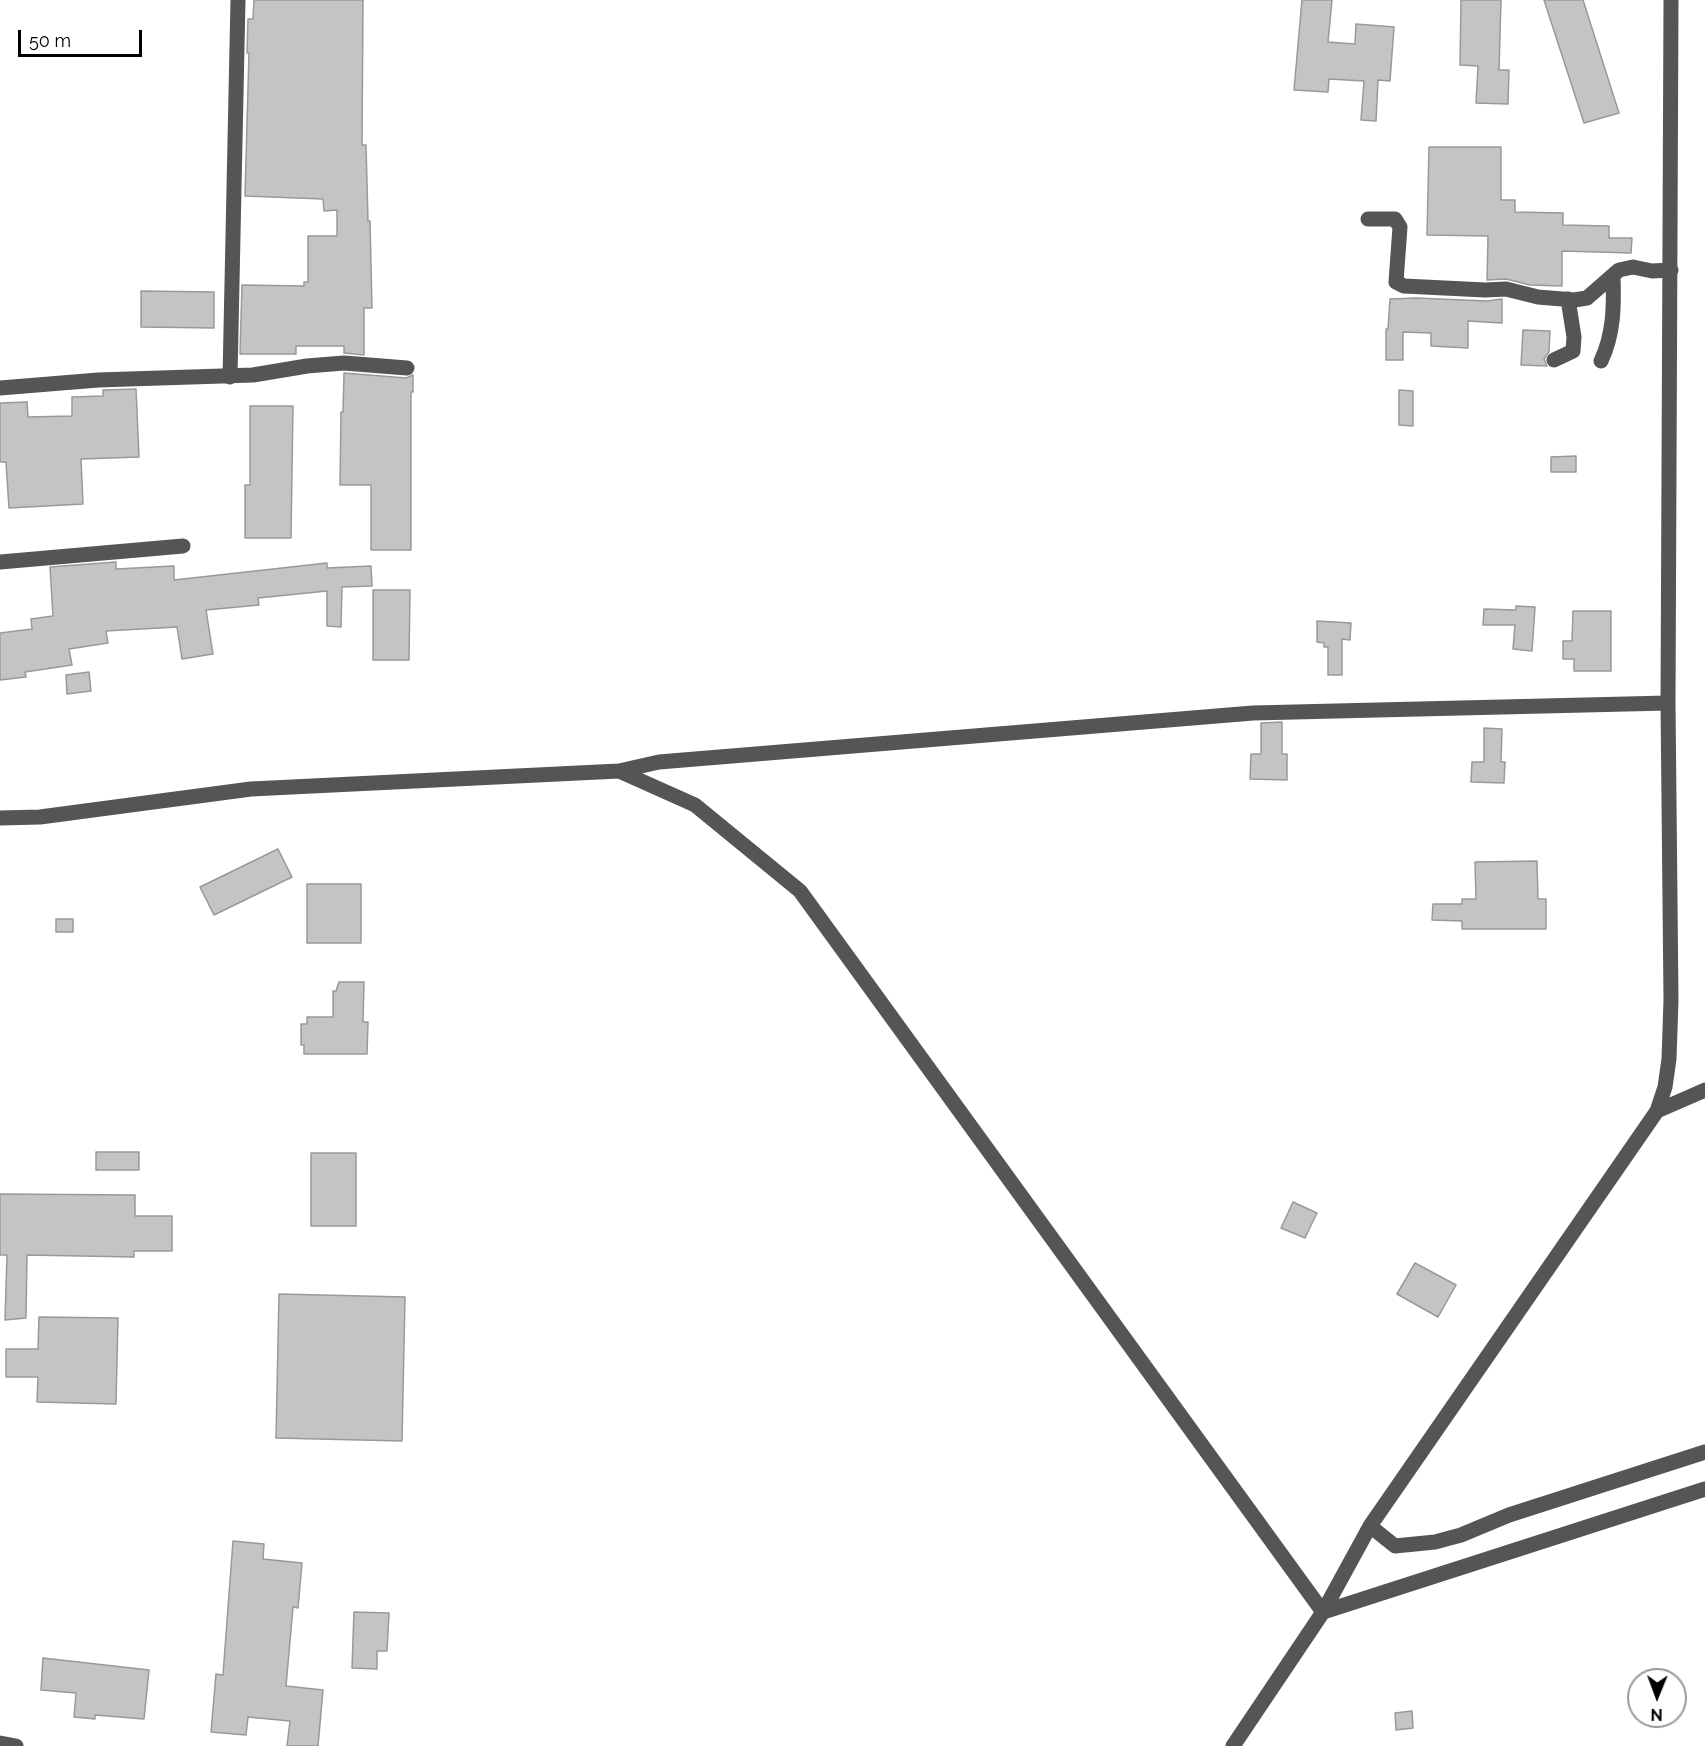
<!DOCTYPE html>
<style>
body{margin:0}
#map{position:relative;width:1705px;height:1746px;overflow:hidden;background:#fff;font-family:Raleway,sans-serif}
canvas{display:block}
.north{position:absolute;left:1627px;top:1668px;width:60px;height:60px;box-sizing:border-box;background:#fff;border:2px solid #999;border-radius:50%;rotate:181deg;font-size:16px;font-weight:700;line-height:24px;text-align:center;color:#000}
.north::after{content:'';display:block;margin:auto;width:21px;height:27px;background:#000;clip-path:polygon(50% 0,100% 100%,50% 72%,0 100%)}
.scale{position:absolute;left:18px;top:30px;width:124px;height:27px;box-sizing:border-box;border:3px solid #000;border-top:0;padding-left:8px;font-size:18px;line-height:21px;white-space:nowrap;color:#000;-webkit-text-stroke:4px #fff;paint-order:stroke}
</style>
<div id="map">
<canvas width="1705" height="1746"></canvas>
<div class="north">N</div>
<div class="scale">50 m</div>
</div>
<script>
const g = document.querySelector('canvas').getContext('2d');
g.lineJoin = 'round';
function paint(path, color) {
  g.fillStyle = color;
  g.fill(path, 'evenodd');
}
function trace(path, color, width, dash) {
  g.strokeStyle = color;
  g.lineWidth = width;
  g.lineCap = dash ? 'butt' : 'round';
  g.setLineDash(dash || []);
  g.stroke(path);
}
const building = new Path2D(`
 M254,0H363L362,145H366L368,221H370L372,308H364V355L344,353V346H296V354H240L242,285L304,286V282H308V236H337V210L324,211L323,199L245,196L249,53H247L248,19H253Z
 M1302,0H1332L1328,42L1355,44L1356,24L1394,27L1390,81L1378,80L1376,121L1361,120L1364,81L1329,79L1328,92L1294,90Z
 M1461,0H1501L1499,70H1509L1508,104L1476,103L1478,66L1460,65Z
 M1544,0H1583L1619,113L1584,123Z
 M1429,147H1501V200H1515V212L1563,213V225L1609,226V238H1632L1631,253L1562,251V286L1530,285L1506,279L1487,280L1488,236L1427,235Z
 M141,291L214,292V328L141,327Z
 M1416,298L1487,301L1502,299V323L1468,321V348L1431,346V333L1403,332V360H1386V329H1388L1390,299Z
 M1523,330L1550,331L1549,352L1544,359L1547,366L1521,365Z
 M344,373L406,378L413,375V392H411V550H371V485H340L341,412H343Z
 M136,389L139,457L81,459L83,504L9,508L6,462H0V403L27,402L28,417L72,416V397L103,396V390Z
 M1399,390L1413,391V426L1399,425Z
 M250,406H293L291,538H245V485H250Z
 M1576,456V472H1551V457Z
 M116,562V569L174,566V580L327,563V568L371,566L372,586L342,587L341,627L327,626V591L258,598L259,605L206,610L213,654L182,659L177,627L106,631L108,643L69,649L72,665L25,672L26,677L0,680V633L32,629L31,619L53,616L50,567Z
 M373,590H410L409,660H373Z
 M1516,606L1535,607L1532,651L1513,649L1515,625H1483L1484,609L1516,610Z
 M1573,611H1611V671H1574V659H1563V641H1572Z
 M1317,621L1351,623L1350,640L1342,639V675H1328V647H1324V643L1317,642Z
 M89,672L91,691L67,694L66,675Z
 M1282,722V754H1287V780L1250,779L1251,754H1261V723Z
 M1484,728L1502,729L1501,762H1505L1504,783L1471,782L1472,762H1484Z
 M278,849L292,877L214,915L200,887Z
 M1537,861L1538,899H1546V929H1462V921L1432,920L1433,904H1462V899H1476L1475,862Z
 M307,884H361V943H307Z
 M56,919H73V932H56Z
 M339,982H364L363,1022H368L367,1054H304V1045H301V1024H307V1017H333V991H336Z
 M96,1152H139V1170H96Z
 M311,1153H356V1226H311Z
 M0,1194L135,1195V1216H172V1251H134V1257L27,1255L26,1318L5,1320L7,1255H0Z
 M1293,1202L1317,1213L1305,1238L1281,1228Z
 M1415,1263L1456,1285L1438,1317L1397,1294Z
 M279,1294L405,1297L402,1441L276,1438Z
 M39,1317L118,1318L116,1404L37,1402L38,1377H6V1349H38Z
 M233,1541L264,1544L263,1559L302,1563L298,1608L293,1607L286,1686L323,1690L318,1746H287L290,1721L248,1717L246,1735L211,1732L216,1674L223,1675Z
 M354,1612L389,1613L387,1651H377V1669L352,1668Z
 M43,1658L149,1670L144,1719L95,1715V1719L74,1717L76,1693L41,1690Z
 M1412,1711L1413,1728L1396,1730L1395,1713Z`);
paint(building, '#c4c4c4');
trace(building, '#999', 1.5);
trace(new Path2D(`
 M1368,219H1395L1400,227L1396,282L1404,286L1485,290L1506,289L1538,297L1574,300L1587,298L1619,270L1633,267L1652,271L1671,270
 M1554,360L1573,351L1574,337L1568,299
 M1601,361C1614,334 1614,305 1613,276
 M230,377L238,0
 M0,388L98,380L253,375L307,366L344,363L407,368
 M0,562L183,546
 M619,771L695,805L800,891L1323,1612L1705,1489
 M0,818L40,817L251,789L619,771L659,762L1253,713L1668,703
 M1657,1111L1705,1090
 M1370,1526L1395,1546L1435,1542L1461,1535L1509,1515L1705,1452
 M0,1743L16,1746
 M1233,1746L1323,1612L1370,1526L1657,1111L1665,1087L1669,1059L1671,1000L1668,703L1671,0`), '#555', 15);
</script>
